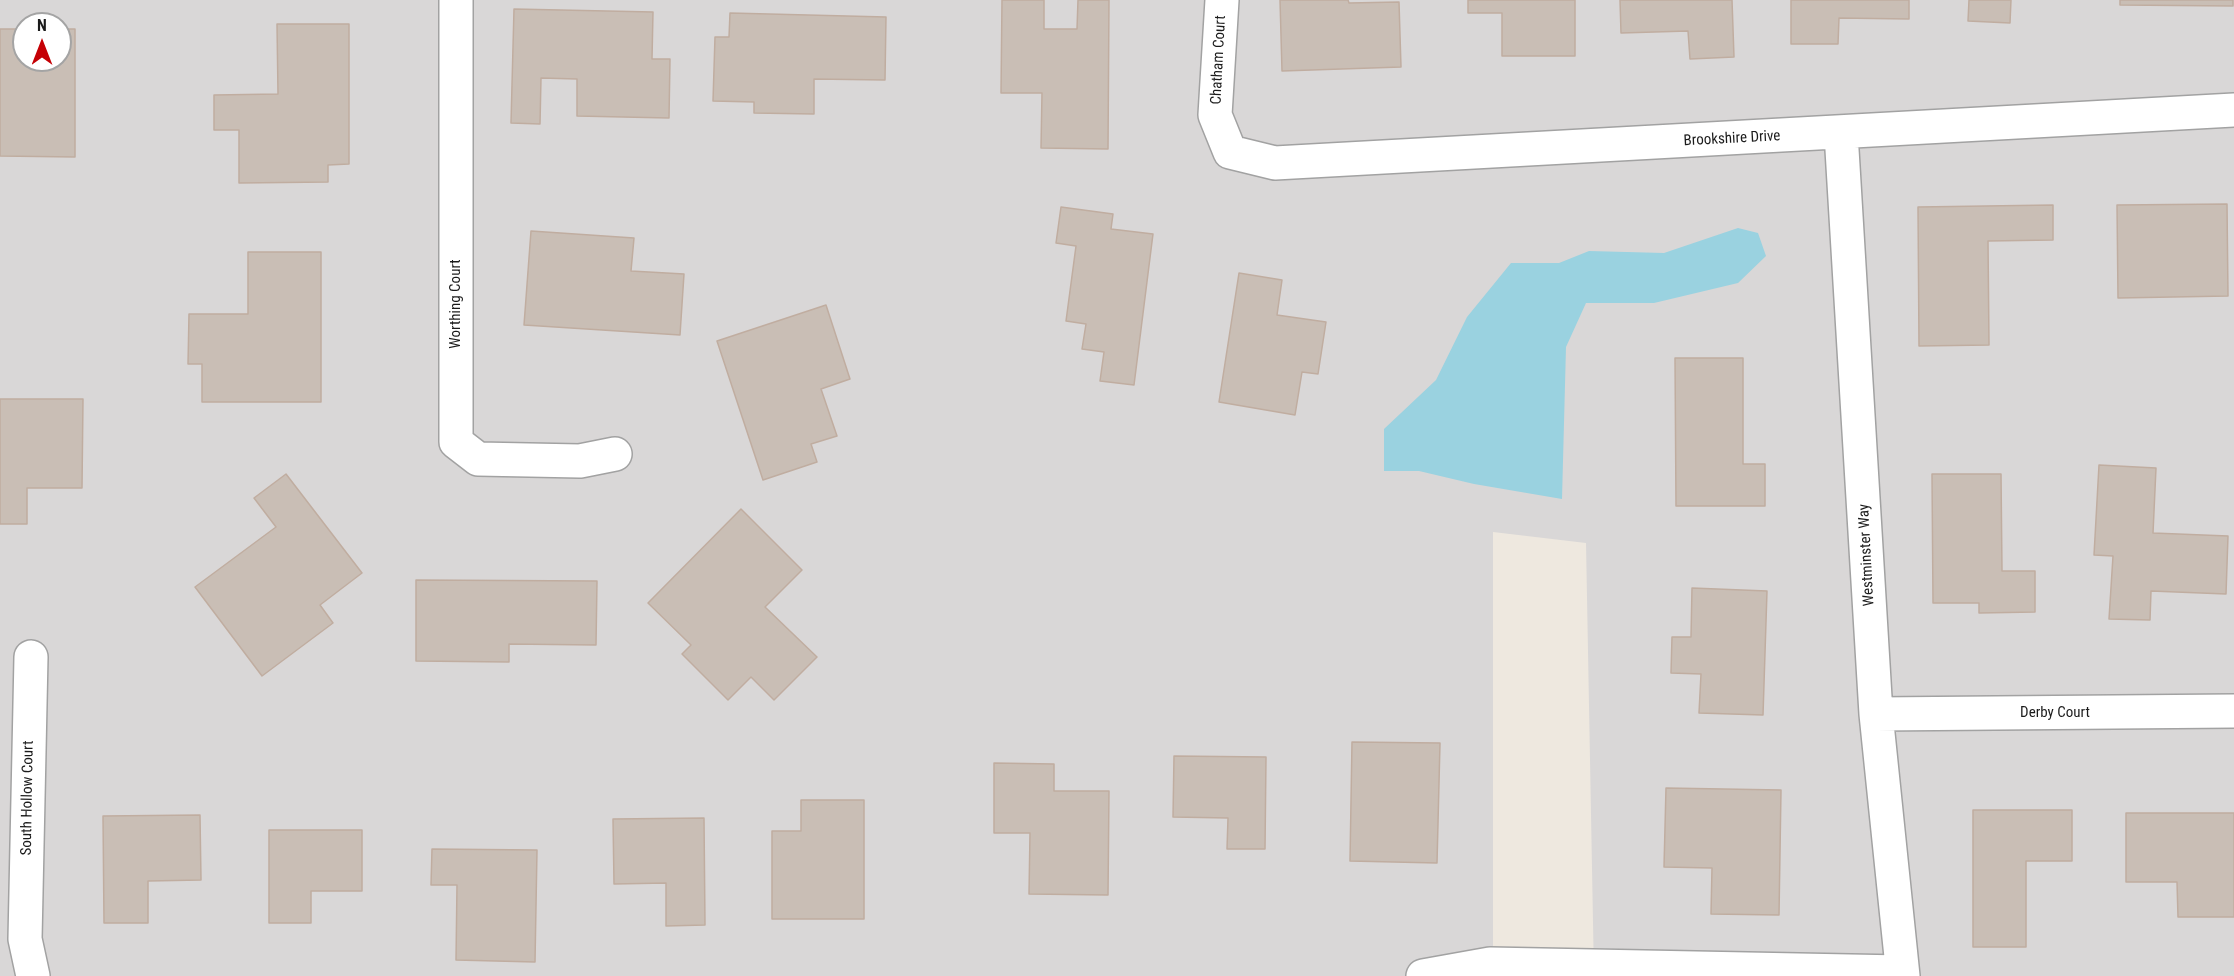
<!DOCTYPE html>
<style>
body{margin:0}
#map{position:relative;width:2234px;height:976px;overflow:hidden;background:#eee8df;font-family:"Roboto Condensed",sans-serif}
canvas{display:block}
.north{position:absolute;left:12px;top:12px;width:60px;height:60px;box-sizing:border-box;background:#fff;border:2px solid #a4a4a4;border-radius:50%;rotate:0deg;font-size:16px;font-weight:700;line-height:24px;text-align:center;color:#1b1b1b}
.north::after{content:'';display:block;margin:auto;width:21px;height:27px;background:#c50005;clip-path:polygon(50% 0,100% 100%,50% 72%,0 100%)}
</style>
<div id="map">
<canvas width="2234" height="976"></canvas>
<div class="north">N</div>
</div>
<script>
const g = document.querySelector('canvas').getContext('2d');
g.lineJoin = 'round';
function paint(path, color) {
  g.fillStyle = color;
  g.fill(path, 'evenodd');
}
function trace(path, color, width, dash) {
  g.strokeStyle = color;
  g.lineWidth = width;
  g.lineCap = dash ? 'butt' : 'round';
  g.setLineDash(dash || []);
  g.stroke(path);
}
function write(font, color, halo, rows, align = 'center') {
  g.font = font + ' "Roboto Condensed",sans-serif';
  g.lineWidth = 6;
  g.setLineDash([]);
  g.textBaseline = 'middle';
  g.strokeStyle = halo;
  g.fillStyle = color;
  for (const [text, x, y, turn = 0] of rows) {
    g.save();
    g.translate(x, y);
    g.rotate((+turn || 0) * Math.PI / 180);
    g.textAlign = isNaN(turn) ? turn : align;
    if (halo) g.strokeText(text, 0, 0);
    g.fillText(text, 0, 0);
    g.restore();
  }
}
paint(new Path2D(`
 M0,0H2234V976H1594L1586,543L1493,532V976H0ZM24,24H60V60H24Z`), '#d9d7d7');
paint(new Path2D(`
 M1738,228L1758,233L1766,256L1738,283L1654,303H1586L1566,347L1562,499L1474,484L1419,471H1384V429L1436,380L1467,317L1511,263H1559L1589,251L1664,253Z`), '#9ad2e0');
const building = new Path2D(`
 M1002,0H1044V29H1077L1078,0H1109L1108,149L1041,148L1042,93H1001Z
 M1280,0H1348L1349,3L1399,2L1401,67L1282,71Z
 M1468,0H1575V56H1502V13H1468Z
 M1620,0H1732L1734,57L1690,59L1688,31L1621,33Z
 M1791,0H1909V19L1839,18L1838,44H1791Z
 M1969,0H2011L2010,23L1968,21Z
 M2120,0H2233V6L2120,5Z
 M514,9L653,12L652,59H670L669,118L577,116V79L541,78L540,124L511,123Z
 M730,13L886,17L885,80L814,79V114L754,113V102L713,101L715,37H729Z
 M277,24H349V164L328,165V182L239,183V130H214V95L278,94Z
 M0,29H24V60H60V29H75V157L0,156Z
 M2227,204L2228,296L2118,298L2117,205Z
 M2053,205V240L1988,241L1989,345L1919,346L1918,207Z
 M1061,207L1113,214L1111,229L1153,234L1134,385L1100,381L1104,352L1082,349L1086,324L1066,321L1076,246L1056,243Z
 M531,231L634,238L631,271L684,274L680,335L524,325Z
 M248,252H321V402H202V364H188L189,314H248Z
 M1239,273L1282,280L1277,315L1326,322L1318,374L1302,372L1295,415L1219,402Z
 M826,305L850,379L821,389L837,436L811,444L817,462L763,480L717,341Z
 M1675,358H1743V464H1765V506H1676Z
 M0,399H83L82,488H27V524H0Z
 M2099,465L2156,468L2153,533L2228,536L2226,594L2151,591L2150,620L2109,619L2113,556L2094,555Z
 M286,474L362,573L320,605L333,623L262,676L195,587L276,527L254,498Z
 M1932,474H2001L2002,571H2035V612L1979,613V603H1933Z
 M741,509L802,570L765,607L817,657L774,700L751,677L728,700L682,654L691,645L648,603Z
 M416,580L597,581L596,645L509,644V662L416,661Z
 M1692,588L1767,591L1763,715L1699,713L1701,674L1671,673L1672,637H1691Z
 M1352,742L1440,743L1437,863L1350,861Z
 M1174,756L1266,757L1265,849H1227L1228,818L1173,817Z
 M994,763L1054,764V791H1109L1108,895L1029,894L1030,833H994Z
 M1666,788L1781,790L1779,915L1711,914L1712,868L1664,867Z
 M801,800H864V919H772V831H801Z
 M1973,810H2072V861H2026V947H1973Z
 M2126,813H2234V917H2178L2177,882H2126Z
 M200,815L201,880L148,881V923H104L103,816Z
 M704,818L705,925L666,926V883L614,884L613,819Z
 M269,830H362V891H311V923H269Z
 M432,849L537,850L535,962L456,960L457,885H431Z`);
paint(building, '#c9beb5');
trace(building, '#c0ada0', 1.5);
const minor = new Path2D(`
 M456,0V442L478,459L580,461L615,454
 M1222,0L1215,115L1230,152L1275,163L2234,110
 M1841,133L1876,714L1903,976
 M31,657L25,939L33,976
 M1876,714L2234,711
 M1423,976L1490,964L1902,972`);
trace(minor, '#a2a2a2', 36);
trace(minor, '#fff', 33);
write('15px', '#1b1b1b', '#fff', [
 ["Chatham Court",1219,60,-87],
 ["Brookshire Drive",1732,139,-3],
 ["Worthing Court",456,304,-90],
 ["Westminster Way",1867,555,-93],
 ["Derby Court",2055,713],
 ["South Hollow Court",28,798,-89]
]);
</script>
